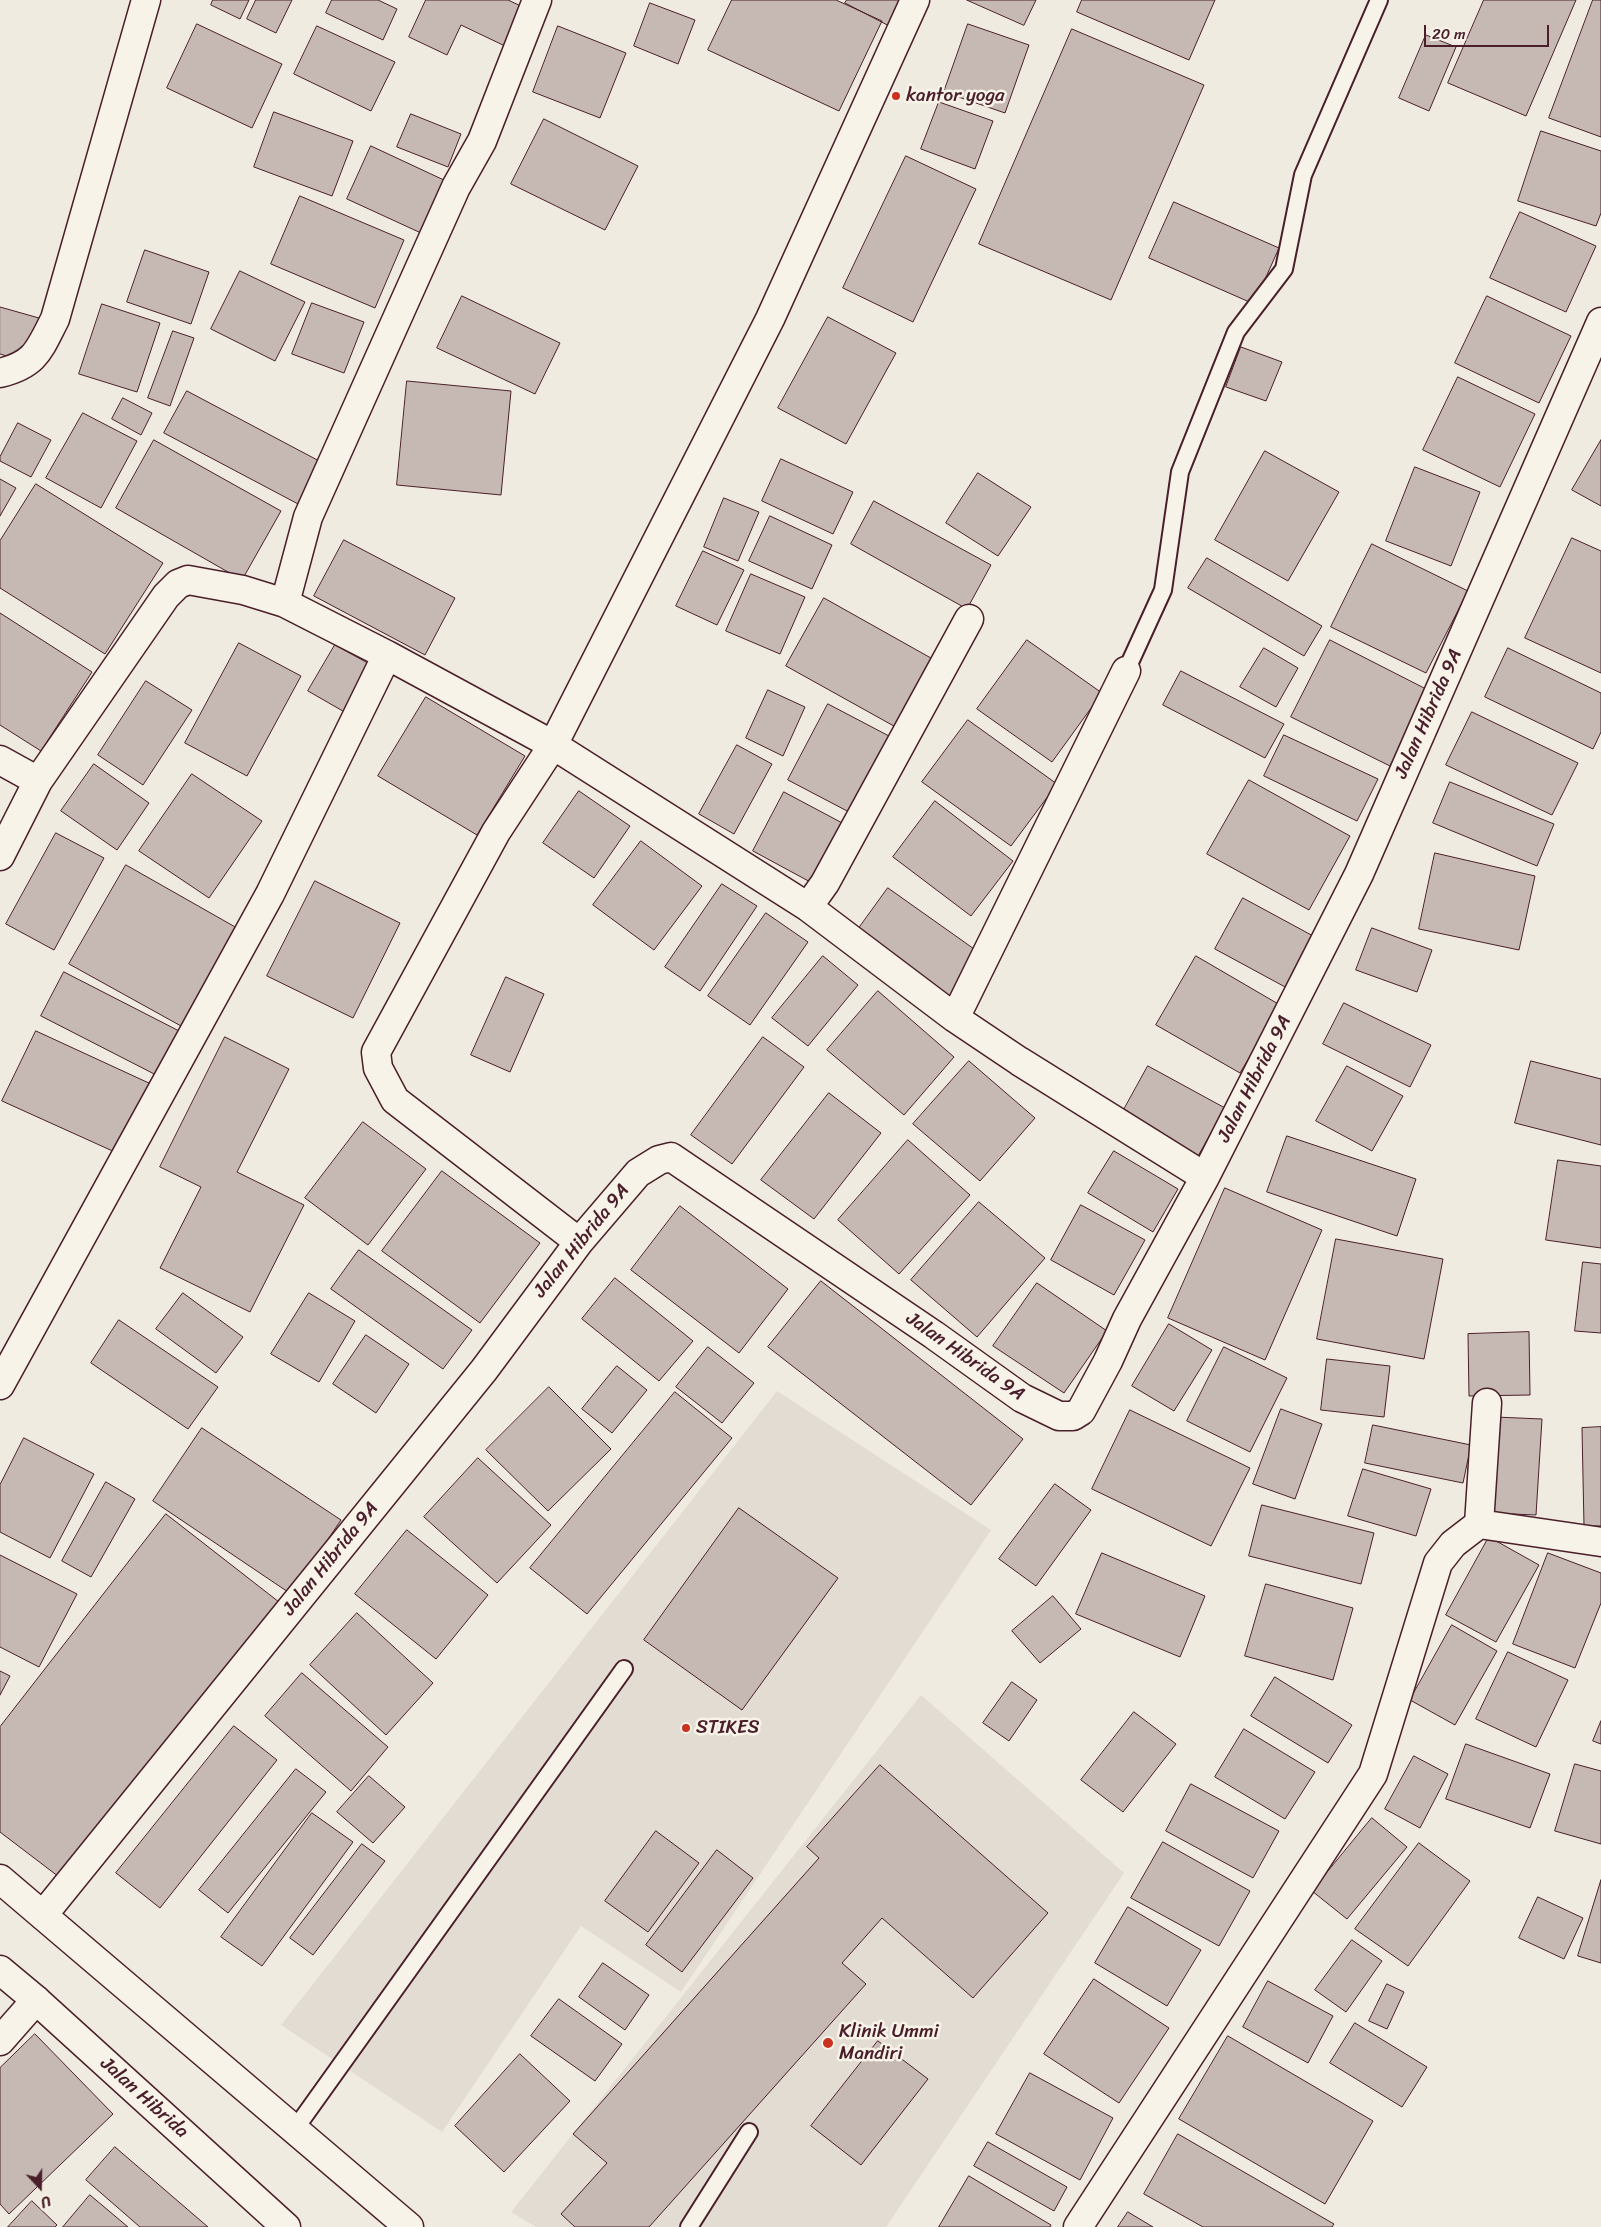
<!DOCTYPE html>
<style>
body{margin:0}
#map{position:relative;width:1601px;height:2227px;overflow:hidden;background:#f0ebe0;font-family:Sriracha,sans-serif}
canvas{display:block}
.north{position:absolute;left:15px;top:2162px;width:50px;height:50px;-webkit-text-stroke:4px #f7f3e8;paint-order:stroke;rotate:159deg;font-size:14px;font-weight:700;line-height:20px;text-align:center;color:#4a1f2b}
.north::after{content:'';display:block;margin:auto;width:18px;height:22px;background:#4a1f2b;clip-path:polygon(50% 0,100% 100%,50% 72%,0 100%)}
.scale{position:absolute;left:1424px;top:25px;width:125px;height:22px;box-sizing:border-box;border:2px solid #4a1f2b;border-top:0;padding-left:6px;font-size:15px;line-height:18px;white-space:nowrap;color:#4a1f2b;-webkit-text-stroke:4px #f7f3e8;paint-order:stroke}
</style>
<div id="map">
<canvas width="1601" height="2227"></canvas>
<div class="north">U</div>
<div class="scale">20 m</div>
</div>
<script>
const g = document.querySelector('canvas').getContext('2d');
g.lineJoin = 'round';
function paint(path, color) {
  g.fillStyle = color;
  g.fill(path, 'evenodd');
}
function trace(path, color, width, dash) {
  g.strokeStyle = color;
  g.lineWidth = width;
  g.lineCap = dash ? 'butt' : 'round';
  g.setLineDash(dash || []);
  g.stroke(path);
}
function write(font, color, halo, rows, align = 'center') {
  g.font = font + ' Sriracha,sans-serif';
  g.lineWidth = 5;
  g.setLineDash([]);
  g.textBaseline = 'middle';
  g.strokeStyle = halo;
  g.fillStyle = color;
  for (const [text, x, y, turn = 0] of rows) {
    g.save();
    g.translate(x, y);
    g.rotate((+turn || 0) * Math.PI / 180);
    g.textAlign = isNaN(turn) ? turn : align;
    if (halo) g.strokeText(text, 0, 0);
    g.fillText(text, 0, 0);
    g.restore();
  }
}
paint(new Path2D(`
 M777,1391L991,1530L681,1992L581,1926L442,2132L281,2025Z
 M921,1695L1124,1873L886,2227H536L511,2212Z`), '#e3dcd2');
const building = new Path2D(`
 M213,0H249L240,19L211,5Z
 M256,0H292L276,33L247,19Z
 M332,0H378L397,9L383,40L326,13Z
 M426,0H508L523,7L505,46L461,25L447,55L409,37Z
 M732,0H836L882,21L839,111L708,50Z
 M847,0H910L895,29L845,3Z
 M967,0H1036L1024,25Z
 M1082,0H1215L1189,60L1077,12Z
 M1484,0H1576L1526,116L1448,83Z
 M1593,0H1601V137L1549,118Z
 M650,3L695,20L678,64L634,46Z
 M197,24L282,64L252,128L167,88Z
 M968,24L1029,45L1005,113L944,92Z
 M317,26L395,62L371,111L294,74Z
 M558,26L626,53L600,118L533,92Z
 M1072,29L1204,85L1111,300L979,244Z
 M1426,35L1456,47L1429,111L1399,98Z
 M939,102L993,121L975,169L921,149Z
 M274,112L353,141L332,196L254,167Z
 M411,114L461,134L448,167L397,147Z
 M544,119L638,166L605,230L511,184Z
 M1541,131L1601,151V213L1596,226L1518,201Z
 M371,146L446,181L421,233L347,199Z
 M906,156L976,189L913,322L843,288Z
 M300,196L404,240L375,308L271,264Z
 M1174,202L1279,248L1254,304L1149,258Z
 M1520,212L1596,246L1566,312L1490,278Z
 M145,250L209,272L191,324L127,302Z
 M240,271L305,302L275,361L211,329Z
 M462,296L560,343L535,394L437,348Z
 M1487,296L1571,336L1539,403L1455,363Z
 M312,303L364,322L344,373L292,354Z
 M102,304L160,323L137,392L79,374Z
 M0,307L39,318L26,362L0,354Z
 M828,317L896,353L846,444L778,408Z
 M173,331L194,338L170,406L148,398Z
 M1241,347L1282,362L1266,401L1226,387Z
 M1458,377L1535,414L1500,487L1423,450Z
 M407,381L511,391L501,495L397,485Z
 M187,391L323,463L300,505L164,433Z
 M123,398L152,413L141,435L112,419Z
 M83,413L137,441L101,508L46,478Z
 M18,423L51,440L31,477L0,461V457Z
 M154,440L281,511L242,580L116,508Z
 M1601,440V506L1572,490Z
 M1265,451L1339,492L1288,581L1215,540Z
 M781,459L853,492L833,534L762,501Z
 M1415,467L1480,492L1451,566L1386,541Z
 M978,473L1031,507L998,556L946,523Z
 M0,479L16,488L0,516Z
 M36,484L163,563L105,654L0,588V541Z
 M724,498L759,512L738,561L704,547Z
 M874,501L991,565L967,609L851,544Z
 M770,516L832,545L812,589L749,561Z
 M1572,538L1601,551V673L1525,638Z
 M344,540L455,598L425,655L314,596Z
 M1372,544L1468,591L1426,673L1331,627Z
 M703,551L744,570L717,625L676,606Z
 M1207,558L1322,626L1304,656L1188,588Z
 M751,574L805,597L780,654L726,631Z
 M824,598L938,662L901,730L786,666Z
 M0,613L92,672L41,751L0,725Z
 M1027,640L1102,693L1052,762L977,709Z
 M1330,640L1428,690L1390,766L1291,717Z
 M239,643L301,676L247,776L185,743Z
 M335,645L375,667L348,714L308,691Z
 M1264,648L1298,668L1276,707L1240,687Z
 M1508,648L1601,693V732L1593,749L1485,697Z
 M1181,671L1284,724L1265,758L1163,705Z
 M146,681L192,710L143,785L98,755Z
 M768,690L805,707L783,756L746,738Z
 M426,697L525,756L477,835L378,776Z
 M828,704L889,736L849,812L788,780Z
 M1472,712L1578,763L1552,815L1446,765Z
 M968,720L1057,784L1011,846L922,782Z
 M1284,735L1378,779L1357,821L1264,776Z
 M737,745L772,764L734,834L699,814Z
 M94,764L149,803L117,850L61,811Z
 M192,774L262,821L209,898L139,851Z
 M1249,780L1350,836L1309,910L1207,854Z
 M1450,782L1554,824L1537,866L1433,823Z
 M579,791L630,826L594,878L543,843Z
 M784,792L846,825L814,884L753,851Z
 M935,801L1013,861L971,916L893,857Z
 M56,833L104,858L54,950L6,924Z
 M641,841L702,886L654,950L593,905Z
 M1435,853L1535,876L1519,950L1419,929Z
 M126,865L237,928L181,1026L69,964Z
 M315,881L400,923L353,1018L267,976Z
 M722,884L757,906L700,991L665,967Z
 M888,888L984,956L949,1003L854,935Z
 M1243,898L1315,937L1287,988L1215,949Z
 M766,913L808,942L750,1025L708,996Z
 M1372,928L1432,950L1417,992L1356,970Z
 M823,956L858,985L808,1046L772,1018Z
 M1196,956L1280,1005L1240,1073L1156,1025Z
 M64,972L185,1034L162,1078L41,1016Z
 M506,977L544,994L510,1072L471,1055Z
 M878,991L954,1057L904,1115L827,1050Z
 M1344,1003L1431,1045L1410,1087L1323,1044Z
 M36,1031L151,1084L117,1153L2,1101Z
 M225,1037L289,1069L237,1172L304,1205L250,1312L160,1268L201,1187L160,1167Z
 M763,1037L804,1067L732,1164L691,1135Z
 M969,1061L1035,1118L980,1181L913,1124Z
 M1531,1061L1601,1079V1145L1515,1123Z
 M1148,1066L1225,1108L1197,1158L1121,1115Z
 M1347,1066L1403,1096L1372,1151L1316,1121Z
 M829,1093L881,1133L814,1219L761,1180Z
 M363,1122L426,1169L368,1245L305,1198Z
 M1287,1136L1416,1179L1397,1236L1267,1192Z
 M908,1140L970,1195L899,1274L838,1220Z
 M1114,1151L1178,1189L1153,1232L1088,1193Z
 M1558,1160L1601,1166V1248L1546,1240Z
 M442,1171L540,1243L480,1323L382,1251Z
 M1225,1188L1322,1230L1265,1360L1168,1318Z
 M979,1202L1045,1258L977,1337L911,1280Z
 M1081,1205L1145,1240L1114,1295L1051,1260Z
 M680,1206L788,1289L739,1353L631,1270Z
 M1336,1239L1443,1259L1424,1359L1317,1339Z
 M359,1250L472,1330L443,1369L331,1289Z
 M1583,1262L1601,1264V1333L1575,1331Z
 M615,1278L693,1341L659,1381L582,1319Z
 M821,1281L1023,1439L971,1505L768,1347Z
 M1037,1283L1107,1331L1064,1393L993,1346Z
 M183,1293L243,1337L216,1373L156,1329Z
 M309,1293L355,1321L319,1382L271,1354Z
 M119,1320L218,1387L188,1429L91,1363Z
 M1169,1324L1212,1350L1174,1411L1132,1386Z
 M1529,1332L1530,1395L1469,1396L1468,1334Z
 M366,1335L409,1364L376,1413L333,1384Z
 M708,1347L754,1383L722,1423L676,1387Z
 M1224,1347L1287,1378L1250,1452L1187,1421Z
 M1327,1359L1390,1366L1384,1417L1321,1410Z
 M617,1366L647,1390L612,1433L582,1409Z
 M549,1387L611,1449L548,1511L486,1450Z
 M675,1392L732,1438L587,1614L530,1568Z
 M1281,1409L1322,1424L1295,1499L1253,1484Z
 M1130,1410L1250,1468L1211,1546L1092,1489Z
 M1495,1417L1542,1419L1536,1515L1490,1513Z
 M1373,1425L1471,1445L1463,1483L1365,1463Z
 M1601,1427V1526H1584L1582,1428Z
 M202,1428L341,1520L291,1594L153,1501Z
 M24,1438L94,1474L50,1558L0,1532V1485Z
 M478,1458L551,1525L497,1583L424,1517Z
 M1363,1469L1431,1489L1416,1536L1348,1516Z
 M106,1482L135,1499L91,1577L62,1561Z
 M1055,1484L1091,1510L1036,1586L999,1559Z
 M1262,1505L1374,1533L1361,1584L1249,1556Z
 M739,1508L838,1578L742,1710L644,1640Z
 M166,1514L279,1602L63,1880L0,1832V1727Z
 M407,1530L488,1595L436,1659L355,1594Z
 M1489,1537L1539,1565L1496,1642L1446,1615Z
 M1102,1553L1205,1596L1180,1657L1076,1614Z
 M1548,1553L1601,1573V1603L1575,1668L1513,1644Z
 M0,1555L77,1594L39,1667L0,1647Z
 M1266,1584L1353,1608L1333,1680L1245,1656Z
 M1053,1596L1081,1629L1040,1663L1012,1631Z
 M357,1613L433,1683L386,1735L310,1665Z
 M1452,1625L1497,1651L1455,1725L1410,1700Z
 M1508,1652L1568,1680L1536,1747L1476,1719Z
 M0,1671L10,1676L0,1695Z
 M302,1673L388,1747L351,1791L265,1716Z
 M1275,1677L1352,1725L1328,1763L1251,1716Z
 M1012,1682L1037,1700L1009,1741L983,1723Z
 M1134,1712L1176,1744L1123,1812L1081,1780Z
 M1601,1721V1744L1593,1741Z
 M234,1726L277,1760L160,1908L116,1873Z
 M1244,1729L1315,1772L1285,1819L1215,1777Z
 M1466,1744L1550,1774L1530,1828L1446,1799Z
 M1414,1756L1448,1774L1420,1828L1385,1809Z
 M1575,1764L1601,1771V1844L1555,1831Z
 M880,1765L1048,1913L973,1998L882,1918L842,1963L866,1984L649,2227H575L561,2214L607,2163L573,2134L819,1858L807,1847Z
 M296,1769L326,1792L228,1913L199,1890Z
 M369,1776L405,1807L373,1843L337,1812Z
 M1191,1784L1279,1831L1253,1878L1166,1831Z
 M312,1813L353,1842L262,1966L221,1937Z
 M1372,1818L1407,1847L1347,1919L1312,1891Z
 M656,1831L699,1863L648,1932L605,1901Z
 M1163,1842L1250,1891L1219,1946L1131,1898Z
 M1419,1843L1470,1881L1408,1966L1355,1929Z
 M362,1844L385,1861L313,1955L290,1938Z
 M717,1850L753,1878L682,1972L646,1945Z
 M1601,1880V1963L1578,1956Z
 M1538,1897L1583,1918L1564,1959L1519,1938Z
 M1128,1907L1201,1950L1167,2006L1095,1963Z
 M1352,1940L1382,1961L1346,2012L1315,1990Z
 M603,1963L649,1995L625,2030L579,1997Z
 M1094,1979L1169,2028L1119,2103L1044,2054Z
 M1268,1981L1333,2016L1308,2063L1243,2027Z
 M1387,1984L1404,1992L1387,2029L1369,2021Z
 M559,1999L622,2044L595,2081L531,2036Z
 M1355,2023L1427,2067L1402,2107L1330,2063Z
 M35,2034L113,2114L9,2214L0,2204V2068Z
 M1228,2036L1373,2121L1325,2204L1179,2119Z
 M878,2041L928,2079L861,2165L811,2126Z
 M520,2054L570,2101L504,2172L455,2126Z
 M1030,2073L1113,2118L1080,2180L996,2134Z
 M1178,2134L1334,2224L1332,2227H1203L1144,2194Z
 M988,2142L1067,2187L1054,2211L974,2166Z
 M115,2147L208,2227H140L86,2180Z
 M969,2176L1051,2225L1050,2227H939Z
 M90,2195L128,2227H63Z
 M32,2201L57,2225L55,2227H8Z
 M1128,2212L1153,2227H1118Z`);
paint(building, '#c6b8b3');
trace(building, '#4a1f2b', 1);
const lane = new Path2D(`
 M1126,671L1163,590L1180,472L1236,332L1284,269L1303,175L1379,0
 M295,2129L624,1669
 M689,2227L749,2132`);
const street = new Path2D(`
 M0,373C36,364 39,350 55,319L146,0
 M285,603L308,517L456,187L482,141L537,0
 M0,760L38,781
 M0,856L38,781L166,596L178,584L188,580L243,590L285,603L387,655L553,745L808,907L955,1018L1019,1061L1205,1177
 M808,907L825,883L969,619
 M955,1018L1126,671
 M579,1242L395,1100L378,1068L376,1052L496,832L553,745L770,319L915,0
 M0,1385L270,894L387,655
 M1479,1524L1601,1542
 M43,1915L484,1370L579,1242L638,1173L659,1160L671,1157L934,1335L1022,1398L1059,1416H1073L1081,1411L1108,1361L1127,1319L1205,1177L1359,874L1601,322
 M0,2041L36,2000
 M1078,2227L1373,1774L1438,1563L1453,1544L1479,1524L1487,1403`);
const primary = new Path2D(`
 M0,1879L409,2227
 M0,1970L36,2000L286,2227`);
trace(lane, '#4a1f2b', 20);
trace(street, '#4a1f2b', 31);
trace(primary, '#4a1f2b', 31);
trace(lane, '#f7f3e8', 16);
trace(street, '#f7f3e8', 28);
trace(primary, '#f7f3e8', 28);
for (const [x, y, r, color] of [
 [896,96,5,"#c8321e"],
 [686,1728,5,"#c8321e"],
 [828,2043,6,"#c8321e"]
]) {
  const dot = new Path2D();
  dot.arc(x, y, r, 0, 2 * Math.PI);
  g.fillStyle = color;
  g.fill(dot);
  trace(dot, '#f7f3e8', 2);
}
write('19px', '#4a1f2b', '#f7f3e8', [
 ["kantor yoga",906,96],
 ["STIKES",696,1728],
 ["Klinik Ummi",839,2032],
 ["Mandiri",839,2054]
], 'left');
write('19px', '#4a1f2b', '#f7f3e8', [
 ["Jalan Hibrida 9A",1429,714,-66],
 ["Jalan Hibrida 9A",1255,1079,-63],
 ["Jalan Hibrida 9A",582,1241,-51],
 ["Jalan Hibrida 9A",965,1357,35],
 ["Jalan Hibrida 9A",331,1559,-51],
 ["Jalan Hibrida",144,2098,42]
]);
</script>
